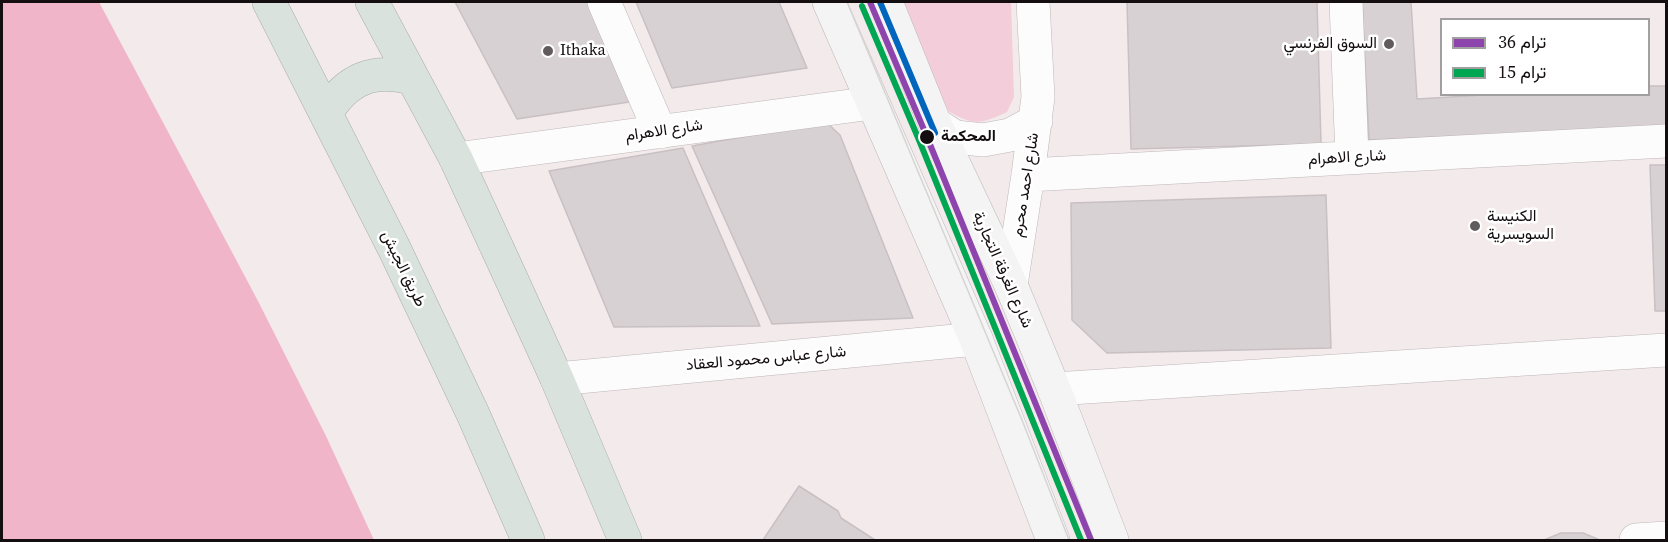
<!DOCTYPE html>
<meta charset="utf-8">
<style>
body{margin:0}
#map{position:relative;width:1668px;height:542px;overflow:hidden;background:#f3eaec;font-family:"Source Serif 4",Vazirmatn,serif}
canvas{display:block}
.frame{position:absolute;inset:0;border:3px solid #140e10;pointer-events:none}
.legend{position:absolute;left:1440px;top:18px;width:210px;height:78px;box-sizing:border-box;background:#fff;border:2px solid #a19f9f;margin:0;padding:8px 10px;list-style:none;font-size:18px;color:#140e10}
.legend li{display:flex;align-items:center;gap:12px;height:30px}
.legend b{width:30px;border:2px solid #a19f9f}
</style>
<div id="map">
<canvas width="1668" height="542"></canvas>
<div class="frame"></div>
<ul class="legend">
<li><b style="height:8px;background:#8e44ad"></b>ترام 36</li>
<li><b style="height:8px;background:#00a651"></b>ترام 15</li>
</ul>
</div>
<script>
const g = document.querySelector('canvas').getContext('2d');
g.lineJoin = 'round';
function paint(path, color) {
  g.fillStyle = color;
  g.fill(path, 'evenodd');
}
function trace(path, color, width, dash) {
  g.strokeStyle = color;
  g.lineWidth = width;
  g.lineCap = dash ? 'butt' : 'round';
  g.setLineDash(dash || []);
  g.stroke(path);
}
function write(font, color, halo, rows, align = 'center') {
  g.font = font + ' "Source Serif 4",Vazirmatn,serif';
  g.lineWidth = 5;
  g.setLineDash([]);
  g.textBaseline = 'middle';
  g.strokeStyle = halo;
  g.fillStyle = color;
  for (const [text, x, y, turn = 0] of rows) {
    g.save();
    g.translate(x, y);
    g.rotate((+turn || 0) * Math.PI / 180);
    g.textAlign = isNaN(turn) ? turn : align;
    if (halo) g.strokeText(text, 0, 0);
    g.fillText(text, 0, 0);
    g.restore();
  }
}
paint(new Path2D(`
 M898,2H1011L1014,97L1007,112C981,124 974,126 948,111Z`), '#f3cdd9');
paint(new Path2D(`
 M2,2H99L258,301L326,436L374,540H2Z`), '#f1b5ca');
const building = new Path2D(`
 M455,2H593L636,101L517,119Z
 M636,2H779L807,68L672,88Z
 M1127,2H1317L1321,144L1131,149Z
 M1362,2H1411L1417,99L1501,94H1648V86H1666V127L1369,140Z
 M826,122L840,135L913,318L772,324L692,146Z
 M683,148L760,326L614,327L549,171Z
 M1650,165H1666V311H1655Z
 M1326,195L1331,348L1107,353L1072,320L1071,203Z
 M799,486L838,511L841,518L875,540H763Z
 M1561,533H1583L1600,540H1544Z`);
paint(building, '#d8d1d3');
trace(building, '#c8c0c2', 1.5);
const street = new Path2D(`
 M604,2L660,132
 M1346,2L1352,157
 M935,124L955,137L983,140L1010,135L1036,121
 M456,159L872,103
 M1028,175L1666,141
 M1011,285L1028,175L1038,97L1033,2
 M557,379L976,339
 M1054,389L1666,350
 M1636,540L1666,538`);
const secondary = new Path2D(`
 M829,2L976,339L1053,540
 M886,2L935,124L1011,285L1054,389L1112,540`);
const highway = new Path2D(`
 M269,2L394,248L473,414L528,540
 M372,2L456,159L505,265L557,379L625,540
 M326,113C347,79 373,68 411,78`);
trace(street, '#bdb6b7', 34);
trace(secondary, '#bdb6b7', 34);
trace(highway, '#a7aca8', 34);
trace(street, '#fdfcfc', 33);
trace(secondary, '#f3f4f3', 33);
trace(highway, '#dae2de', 33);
trace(new Path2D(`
 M847,2L1022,420L1069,540`), '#d6d4d4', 1.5);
trace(new Path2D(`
 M870,2L927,137L1091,540`), '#8e44ad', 6);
trace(new Path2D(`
 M862,6L919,140L1081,540`), '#00a651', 6);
trace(new Path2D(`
 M880,2L935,133`), '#0065bd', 6);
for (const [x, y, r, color] of [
 [1389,44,6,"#625b5d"],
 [548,51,6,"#625b5d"],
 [927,137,8,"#140e10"],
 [1475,226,6,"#625b5d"]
]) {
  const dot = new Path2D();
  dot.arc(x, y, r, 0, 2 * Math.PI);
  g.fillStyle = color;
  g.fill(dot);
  trace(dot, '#fff', 2);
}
write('16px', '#140e10', '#fff', [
 ["السوق الفرنسي",1377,44,"right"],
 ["Ithaka",560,51],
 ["الكنيسة",1487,217],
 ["السويسرية",1487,235]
], 'left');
write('16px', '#140e10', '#fff', [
 ["شارع الاهرام",664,131,-8],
 ["شارع الاهرام",1347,158,-3],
 ["شارع احمد محرم",1026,185,-81],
 ["طريق الجيش",403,269,64],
 ["شارع الغرفة التجارية",1002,270,66],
 ["شارع عباس محمود العقاد",766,359,-5]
]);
write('bold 16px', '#140e10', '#fff', [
 ["المحكمة",941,137]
], 'left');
</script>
